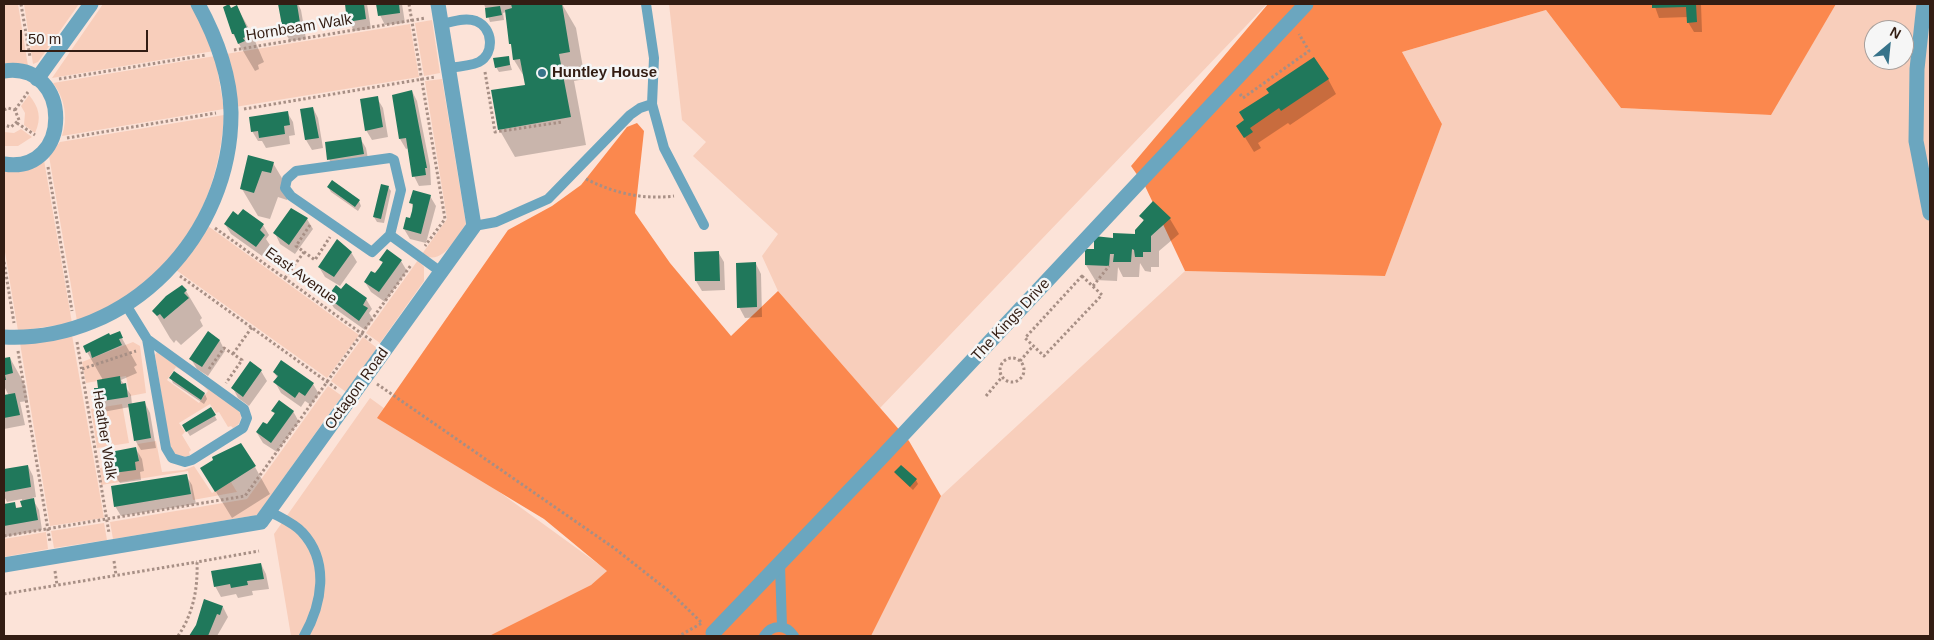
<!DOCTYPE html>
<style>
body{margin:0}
#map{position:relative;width:1934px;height:640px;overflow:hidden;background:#fce3d8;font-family:Helvetica,sans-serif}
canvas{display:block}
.frame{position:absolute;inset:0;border:5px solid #331d13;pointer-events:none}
.north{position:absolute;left:1864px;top:20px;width:50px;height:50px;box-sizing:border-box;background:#f6f6f6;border:1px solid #a89f9b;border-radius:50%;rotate:28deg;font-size:14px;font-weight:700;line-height:20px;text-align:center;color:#331d13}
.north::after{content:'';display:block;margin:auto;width:18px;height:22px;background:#37738a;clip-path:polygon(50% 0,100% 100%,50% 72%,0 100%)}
.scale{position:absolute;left:20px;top:30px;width:128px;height:22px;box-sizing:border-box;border:2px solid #331d13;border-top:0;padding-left:6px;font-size:15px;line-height:18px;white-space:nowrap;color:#331d13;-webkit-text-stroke:4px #f6f6f6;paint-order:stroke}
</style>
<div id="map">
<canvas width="1934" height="640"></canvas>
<div class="frame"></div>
<div class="north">N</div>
<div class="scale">50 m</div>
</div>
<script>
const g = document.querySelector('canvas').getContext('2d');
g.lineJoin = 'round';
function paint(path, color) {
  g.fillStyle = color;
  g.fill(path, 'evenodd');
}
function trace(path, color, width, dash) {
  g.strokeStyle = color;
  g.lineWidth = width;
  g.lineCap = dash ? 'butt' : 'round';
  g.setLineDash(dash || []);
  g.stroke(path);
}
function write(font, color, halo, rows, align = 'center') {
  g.font = font + ' Helvetica,sans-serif';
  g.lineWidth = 5;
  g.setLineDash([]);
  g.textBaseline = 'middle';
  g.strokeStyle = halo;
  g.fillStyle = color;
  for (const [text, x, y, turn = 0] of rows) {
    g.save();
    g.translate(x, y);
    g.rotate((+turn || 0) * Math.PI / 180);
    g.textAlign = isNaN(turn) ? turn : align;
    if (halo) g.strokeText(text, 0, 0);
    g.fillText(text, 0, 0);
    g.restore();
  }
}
paint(new Path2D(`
 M4,4H18L28,66L4,63Z
 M24,4H79L38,62L33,64Z
 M103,4H191L214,51L52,78Z
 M669,4H1267L880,408L778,291L762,256L778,234L693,156L706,142L682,120Z
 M1836,4H1930V636H871L941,496L1185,271L1385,276L1442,124L1402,52L1546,10L1621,108L1770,115ZM1874,30H1904V60H1874Z
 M432,20L440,73L424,76L415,23Z
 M410,24L419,77L235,107L226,54Z
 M215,56L224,109L62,136C68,117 65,99 53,83Z
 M442,79L466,224C456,237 442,268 422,254L447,219L425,81Z
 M29,95C39,107 42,118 35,133L24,125L25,113L21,106Z
 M224,115C219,195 187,258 118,302C106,310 90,315 77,321L49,156L60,142Z
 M21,129L32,137L18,146H4V132L14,133Z
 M44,160L72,323L18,331L4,246V172L26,171Z
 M208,226L359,335L327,378L176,270Z
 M418,260L424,267V281L380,343L366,333Z
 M72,335L104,518L50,526L20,343Z
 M363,337L377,348L346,392L331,381Z
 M133,342L140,346L146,393L130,396L126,376L86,383L82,362Z
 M157,352L194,378L176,367L167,380L199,403L208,391L200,382L240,411C242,419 241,424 233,428L231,426L228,427L219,412L216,413L210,404L179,423L185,432L182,435L191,450L189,452L190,455L185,457L175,454L170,447L155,355Z
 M328,386L342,396L257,515L113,539L110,522L247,499Z
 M370,398L608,571L591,585L489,636H291L274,534Z
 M122,404L129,443L97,448L91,409Z
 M156,441L162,472L184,470L194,466L212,493L231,482L237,492L193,500L188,471L101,485L100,468L139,461L137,444Z
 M104,523L107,540L54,548L51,531Z
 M46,532L48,549L4,557V539Z`), '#f8cebb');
paint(new Path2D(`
 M1268,4H1836L1771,115L1621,108L1546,10L1402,52L1442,124L1385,276L1185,271L1145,186L1131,166Z
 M637,123L644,131L635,213L670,263L731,336L778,291L909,441L941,496L871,636H489L591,585L607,571L544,519L377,418L508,230L552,206L581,185L627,127Z`), '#fb884e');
paint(new Path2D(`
 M280,4H298L301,10L306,39L290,41L284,31Z
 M346,4H367L371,29L354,31L349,21Z
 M378,4H402L405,23L385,25L380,15Z
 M484,4H562L576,28L585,79L574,81L586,145L515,157L499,129L526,86L525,78L514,60L506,12L503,13L504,20L490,22Z
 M1654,4H1701L1702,32H1694L1688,22V17L1659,18Z
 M237,7L252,34L264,62L258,65L259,69L255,71L233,34Z
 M508,57L512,70L499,72L496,67Z
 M1328,79L1336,94L1290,125L1288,123L1258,143L1261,148L1254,152L1238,126L1245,121L1270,93Z
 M412,91L417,101L430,166L431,185L419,186L414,176L409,148L406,149L400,139Z
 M377,98L383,108L388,137L372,140L366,130Z
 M313,108L318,118L323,148L312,150L306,140L301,110Z
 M287,112L293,122L295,135L289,136L290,144L266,148L262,141H258L252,131Z
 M360,138L366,148L369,164L334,169L329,159Z
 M249,156L273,163L289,190L287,200L278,197L270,219L258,216L242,189Z
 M328,187L359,201L361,206L358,211L331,192Z
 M388,187L391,191L384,223L377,222L374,217Z
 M430,196L436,206L426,243L410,239L404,229L411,219L414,208L411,203Z
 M1141,216L1170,219L1179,234L1159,251V267H1151V272L1145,271L1140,263L1139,277H1123L1118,267L1117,281L1095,280L1086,265L1095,251L1114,240L1136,235L1144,222Z
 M239,217L263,225L269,235L266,239L270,245L262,256L231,234L225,224Z
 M307,219L313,229L295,254L280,244L275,233Z
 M351,252L357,262L340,286L325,277L319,267Z
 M718,252L724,262L725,290L702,291L696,281Z
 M381,260L401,261L407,271L385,302L371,292L365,282L375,275L383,264Z
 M756,264L761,274L762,317L745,318L739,307Z
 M186,291L202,318L200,320L203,326L181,345L176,340L174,343L170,338L154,311Z
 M342,291L366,299L372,309L369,313L373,319L365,330L334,308L328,298Z
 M119,333L137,365L134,367L137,373L121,380L131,395L132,405L145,403L150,413L156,448L141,450L135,440L130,407L103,412L98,402L103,380L87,352Z
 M209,333L220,341L225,351L208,376L197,369L191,359Z
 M10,358L25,385L28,401L20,402L25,425L4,429V397L9,396L4,386V359Z
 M261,371L267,381L249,406L238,398L233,388Z
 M274,372L313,384L319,394L311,405L305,401L301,407L281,393L275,382L278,379Z
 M175,373L205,394L207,399L204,404L173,383L171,378Z
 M211,409L217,420L190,436L183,425Z
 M273,411H293L299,422L277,452L263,443L257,433L267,426L275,415Z
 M136,449L142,459L144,471L140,472L141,480L120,483L108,466Z
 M28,466L33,476L36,497L32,498L39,510L42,530L4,537V505L14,503L17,509L23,508L22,499L7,502L4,496V470Z
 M255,467L270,494L232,518L202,469Z
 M895,473L916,480L918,484L913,490Z
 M186,475L192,485L196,504L121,516L115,506Z
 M261,564L266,574L269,589L252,591L253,595L238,598L236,594L221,597L215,586Z
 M223,607L228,617L217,636H191L197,626Z`), '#0003');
paint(new Path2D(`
 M229,4L231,8L237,5L250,35L243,38L245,41L238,44L234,34H232L223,7Z
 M278,4H297L301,29L283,31Z
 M345,4H364L366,19L347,22Z
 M376,4H399L400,13L378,16Z
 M511,4H562L570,52L559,54L571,117L498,130L491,90L525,85L520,59L513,60L511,44H509L505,10L512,8Z
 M1652,4H1696L1697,22L1687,23L1686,7L1652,8Z
 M500,6L502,15L486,18L485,8Z
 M509,56L510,65L495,68L493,58Z
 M1314,57L1329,79L1281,111L1279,108L1250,128L1253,132L1244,138L1236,126L1244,120L1239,112L1269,93L1266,89Z
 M412,90L427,168H425L426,175L412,177L406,138L399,139L392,95Z
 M378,96L383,127L365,131L360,99Z
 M313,107L319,138L305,140L300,109Z
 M288,111L290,125L284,126L285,134L259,138L258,131L251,132L249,117Z
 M361,137L364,154L327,160L325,142Z
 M248,155L274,162L271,173L262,171L254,193L240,189Z
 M332,180L360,200L355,207L327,187Z
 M381,184L389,186L381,219L373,217Z
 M413,190L431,195L421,234L403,229L406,217L410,218L412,211L413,204L409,203Z
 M1153,201L1171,218L1151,236V252H1143V257H1135L1134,250L1132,249L1131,262H1113L1114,254H1110L1109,266L1085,265V249H1094V236L1113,238V233L1135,234V230L1144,220L1139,216Z
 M291,208L308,218L289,245L273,233Z
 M243,209L264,224L260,230L265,235L256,247L224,224L233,211L238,215Z
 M337,239L352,252L334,277L318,267Z
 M387,249L402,260L379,292L364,282L371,271L375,273L379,268L383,262L379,260Z
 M719,251L720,281H695L694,252Z
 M756,262L757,307L737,308L736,263Z
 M346,283L367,298L363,305L368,308L359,321L327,297L336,285L341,289Z
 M182,285L187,290L184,293L189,298L164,319L160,314L157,316L152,311L166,296Z
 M120,331L123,338L119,339L122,345L92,358L90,351L86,353L83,346L109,333L110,335Z
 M208,331L220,340L202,367L189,359Z
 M10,357L13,373L5,375L6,380H4V358Z
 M281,360L314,383L305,396L299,392L295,398L273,382L278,376L273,372Z
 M250,361L262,370L243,397L231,388Z
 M174,371L205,393L201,400L169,378Z
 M120,376L121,384L126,383L128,397L96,402L94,388H98L97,380Z
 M15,393L20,415L4,418V395Z
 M279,400L294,411L271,443L256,432L263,422L267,424L275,413L271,411Z
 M145,401L151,438L134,441L128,404Z
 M211,407L216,415L186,432L182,425Z
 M241,443L256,466L215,492L200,468L213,460L212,457Z
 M136,447L139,461L135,462L136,470L113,473L111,466L107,467L105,453Z
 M28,465L31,487L4,492V469Z
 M901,465L917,479L910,487L894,472Z
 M187,474L191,494L114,507L111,486Z
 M34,498L38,520L4,526V504L15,502L16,508L22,507L20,501Z
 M261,563L264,579L247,581L248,585L231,588L230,584L214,587L211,571Z
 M204,599L223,606L220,615L217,614L208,636H189L196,625Z`), '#20785b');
trace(new Path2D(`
 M21,4L30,57
 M409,4L445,219L425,246
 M234,50L426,18
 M485,72L495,132L562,122
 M59,79L206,55
 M1240,94L1243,98L1309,51L1299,34
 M244,109L435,77
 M4,110L8,108L15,110L19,120L11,127L4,125
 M15,110L28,92
 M17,123L35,135
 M67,138L216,113
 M48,167L72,311
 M586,179C614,193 643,200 674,196
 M310,225L296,246L315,260L330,237
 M215,228L372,341
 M4,262L14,323
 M180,276L337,389
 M1082,276L1102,295L1044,356L1025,338Z
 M285,278L304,252
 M1093,286L1109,266
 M77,342L109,533
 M18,351L50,542
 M233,354L252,327
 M1000 370a12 12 0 1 1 24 0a12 12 0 1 1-24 0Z
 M1020,361L1033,346
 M82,369L136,351
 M209,369L224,348L242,360L226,383
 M377,384L614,548L670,592L702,623L679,636
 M986,396L1002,377
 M4,536L245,496L411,265
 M114,561L116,575
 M55,571L57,585
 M4,594L197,562
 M178,636C193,614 198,589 197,562L259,551`), '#a78f85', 3, [2.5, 2.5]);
trace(new Path2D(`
 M646,4L654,58L652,104L664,148L704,225
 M441,24C452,22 465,17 476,21C493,28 495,53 479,62C470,66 458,67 448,68
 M474,226L496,222L548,199L630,115L640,108L652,104
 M390,235L372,252L291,196L285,188L287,179L296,171L390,158L394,160L401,190L390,235L441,272
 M126,305L147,339L244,409L247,418L243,428L192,460L185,462L172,458L166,448L147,339
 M269,511C279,517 294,523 302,532C330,562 322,604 304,636
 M780,565L782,627
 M764,636C772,624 786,624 794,636`), '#6ba6bf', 10);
trace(new Path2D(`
 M1924,4L1917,69L1916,141L1930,213
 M4,71C73,61 73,175 4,164
 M37,79L91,4
 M4,337C129,343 232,235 231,112C230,74 216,37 198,4
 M4,565L261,522L474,226L438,4
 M713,633L880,459L1306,4`), '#6ba6bf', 15);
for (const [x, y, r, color] of [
 [542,73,5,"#37738a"]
]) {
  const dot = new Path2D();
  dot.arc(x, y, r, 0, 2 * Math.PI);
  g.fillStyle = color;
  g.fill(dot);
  trace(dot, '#f6f6f6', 2);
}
write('15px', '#331d13', '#f6f6f6', [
 ["Hornbeam Walk",299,28,-9],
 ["East Avenue",301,276,36],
 ["The Kings Drive",1011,320,-47],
 ["Octagon Road",357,389,-54],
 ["Heather Walk",104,435,81]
]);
write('bold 15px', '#331d13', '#f6f6f6', [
 ["Huntley House",552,73]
], 'left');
</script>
